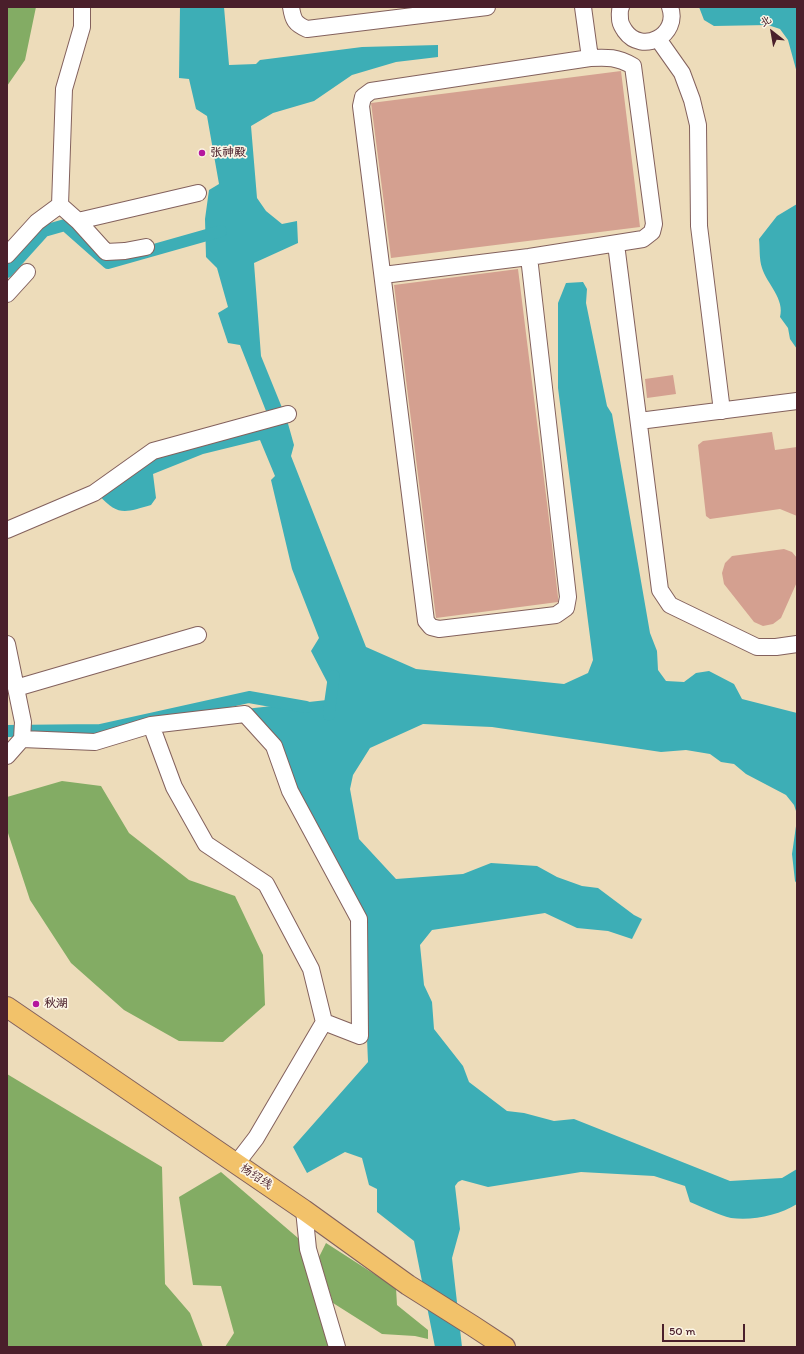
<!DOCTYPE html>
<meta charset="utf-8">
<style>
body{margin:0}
#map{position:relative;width:804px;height:1354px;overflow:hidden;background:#eddcba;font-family:Itim,"LXGW WenKai TC",sans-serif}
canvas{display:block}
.frame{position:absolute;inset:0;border:8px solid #4a1f2b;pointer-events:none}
.north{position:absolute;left:752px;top:12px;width:40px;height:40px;-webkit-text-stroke:3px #fcf5e5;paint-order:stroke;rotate:329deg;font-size:11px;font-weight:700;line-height:16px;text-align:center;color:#4a1f2b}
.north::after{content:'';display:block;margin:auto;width:14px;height:18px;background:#4a1f2b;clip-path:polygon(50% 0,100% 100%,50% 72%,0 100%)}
.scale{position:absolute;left:662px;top:1324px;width:83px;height:18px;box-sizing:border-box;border:2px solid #4a1f2b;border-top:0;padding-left:5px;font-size:12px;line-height:14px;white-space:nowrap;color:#4a1f2b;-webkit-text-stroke:3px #fcf5e5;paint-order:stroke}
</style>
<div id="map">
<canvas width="804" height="1354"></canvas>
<div class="frame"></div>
<div class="north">北</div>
<div class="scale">50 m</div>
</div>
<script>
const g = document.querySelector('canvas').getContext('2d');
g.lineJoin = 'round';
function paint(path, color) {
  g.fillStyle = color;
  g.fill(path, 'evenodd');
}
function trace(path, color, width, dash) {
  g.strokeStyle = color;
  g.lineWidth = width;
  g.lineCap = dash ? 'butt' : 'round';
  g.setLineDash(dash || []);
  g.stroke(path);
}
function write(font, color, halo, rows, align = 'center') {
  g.font = font + ' Itim,"LXGW WenKai TC",sans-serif';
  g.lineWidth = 3.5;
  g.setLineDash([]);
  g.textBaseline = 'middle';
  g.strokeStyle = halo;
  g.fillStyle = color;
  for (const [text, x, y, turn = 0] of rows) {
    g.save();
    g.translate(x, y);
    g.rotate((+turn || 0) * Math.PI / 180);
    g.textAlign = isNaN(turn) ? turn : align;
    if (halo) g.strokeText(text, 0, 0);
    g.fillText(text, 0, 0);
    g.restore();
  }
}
paint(new Path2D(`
 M7,7H36L25,60L7,86Z
 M62,781L101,786L129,833L189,880L235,896L263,955L265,1005L223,1042L179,1041L124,1010L71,963L30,900L7,830V797Z
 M7,1074L162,1167L165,1284L190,1313L203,1347H7Z
 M221,1172L298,1238L332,1347H225L234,1333L221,1286L193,1285L179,1197Z
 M326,1243L396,1288L397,1305L428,1330V1339L415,1336L382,1334L333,1303L319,1257Z`), '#83ac64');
paint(new Path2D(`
 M180,7H224L229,65L256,64L260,60L362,47L438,45V57L396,62L352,75L314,101L273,113L251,126L257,198L266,211L282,224L297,221L298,243L254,263L261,356L287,420L294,445L291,456L366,647L416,669L564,684L588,673L593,660L558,388V303L566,283L583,282L587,289L586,303L607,406L612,414L650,633L657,651L658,670L666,681L684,682L696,673L709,671L734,684L742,699L797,713V814L794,805L786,795L746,774L734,764L721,762L710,754L686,750L661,752L492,727L423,724L370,748L353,775L350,789L359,839L396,879L463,874L491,863L537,866L557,877L582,886L598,888L634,915L642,919L632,939L608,931L577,928L545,913L432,930L420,945L424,985L432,1002L434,1029L463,1066L469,1082L507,1111L524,1113L554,1121L574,1119L730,1181L782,1178L797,1169V1204C779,1215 753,1221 731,1218C719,1215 702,1207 690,1202L685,1186L654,1176L581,1172L488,1187L462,1180L458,1182L455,1186L460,1229L452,1258L462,1347H435L414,1241L377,1212V1189L369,1185L362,1158L345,1152L307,1173L293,1147L368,1062L362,918L245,709L336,699L311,651L319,638L292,569L271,480L275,476L260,440L203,454L153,474L156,498L151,505C126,512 118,517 99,495L151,456L263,426L266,411L240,345L228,343L218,313L228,307L217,268L206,257L205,219L209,190L219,184L207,116L196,109L189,79L179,78Z
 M699,7H797V73L788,40L780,29L768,25L714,26L704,20Z
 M797,204V349L790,339L788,328L780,317C785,299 767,284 762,268C759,259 760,248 759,239L777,216Z
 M797,819V884L795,881L792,854Z`), '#3daeb6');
trace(new Path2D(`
 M7,272L44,231L65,225L108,263L221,231
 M329,715V711L334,676
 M7,731L100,730L249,697L306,707`), '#3daeb6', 12);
paint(new Path2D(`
 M621,71L640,227L391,258L371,103Z
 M518,269L549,519L558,597V602L436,618L394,285Z
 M673,375L676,394L647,398L645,379Z
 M772,432L775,450L797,447V516L780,509L710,519L706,516L698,445L703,441Z
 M784,549L792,552L797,558V582L781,618L773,624L763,626L754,622L724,584L722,573L725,563L732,556Z`), '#d4a090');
const minor = new Path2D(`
 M291,7C293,20 295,24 307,29L487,7
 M583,7L590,58
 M621,7C619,11 620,15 620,19C620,24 622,26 625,31C642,55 680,35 670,7
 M658,39L682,73L692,100L698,125L699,226L722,411
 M60,205L78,221L106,252L125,251L146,247
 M78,221L198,193
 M616,244L660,590L670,605L757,647H776L797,644
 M7,255L37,222L60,205L64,89L82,27V7
 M383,275L529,257L643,239L652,232L654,224L633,66C617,57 608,57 590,58L371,91L363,97L361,106L426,621L431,627L439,629L556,615L566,608L568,597L529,257
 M7,294L27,272
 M639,421L797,401
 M7,530L94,493L153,451L288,414
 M7,644L23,722L22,739L7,756
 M16,688L198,635
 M151,725L174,787L206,844L266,884L311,969L324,1022L256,1138L236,1164
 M22,739L95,742L151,725L245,714L274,746L290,791L359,919L360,1036L324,1022
 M304,1210L308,1249L337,1347`);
const major = new Path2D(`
 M7,1007L304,1210L408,1285L473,1326L505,1347`);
trace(minor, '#83615d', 18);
trace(major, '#83615d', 22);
trace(minor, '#fff', 16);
trace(major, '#f2c26a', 20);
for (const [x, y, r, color] of [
 [202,153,4,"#b5179e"],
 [36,1004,4,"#b5179e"]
]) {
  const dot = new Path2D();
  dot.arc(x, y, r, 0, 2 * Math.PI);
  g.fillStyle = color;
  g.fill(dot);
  trace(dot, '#fcf5e5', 1.5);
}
write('bold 12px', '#4a1f2b', '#fcf5e5', [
 ["张神殿",210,153],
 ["秋湖",44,1004]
], 'left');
write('12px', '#4a1f2b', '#fcf5e5', [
 ["杨绍线",256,1177,34]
]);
</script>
